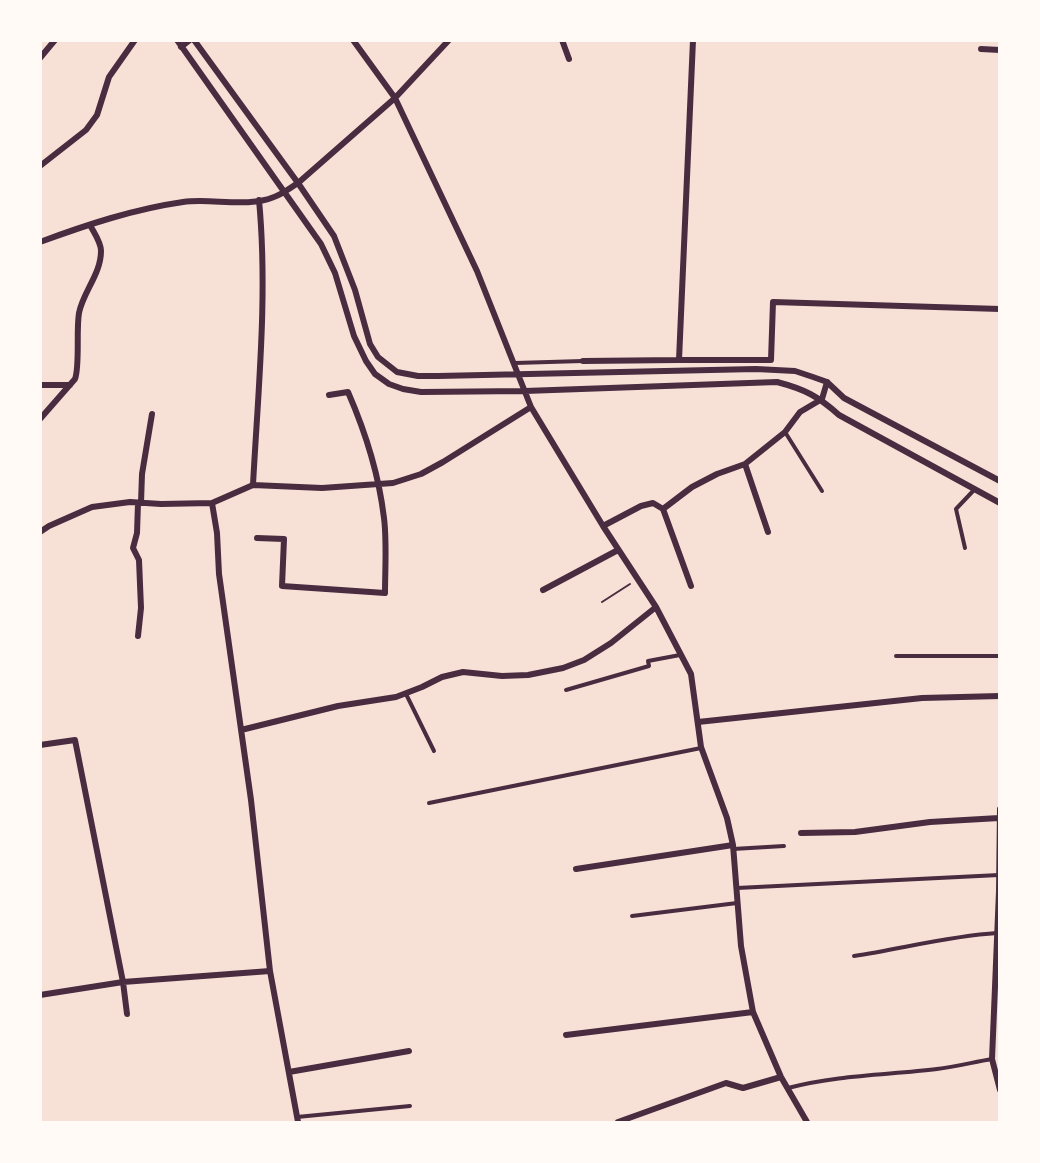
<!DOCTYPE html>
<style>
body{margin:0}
#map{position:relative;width:1040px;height:1163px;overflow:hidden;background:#f7e1d7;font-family:"Noto Serif",serif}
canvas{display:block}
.frame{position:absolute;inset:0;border:42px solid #fffaf5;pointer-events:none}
</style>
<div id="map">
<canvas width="1040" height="1163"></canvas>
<div class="frame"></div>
</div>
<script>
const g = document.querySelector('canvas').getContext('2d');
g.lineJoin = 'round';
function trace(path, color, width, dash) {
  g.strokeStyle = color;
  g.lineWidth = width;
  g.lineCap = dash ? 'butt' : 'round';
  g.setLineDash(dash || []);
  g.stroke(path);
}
trace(new Path2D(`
 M602,602L630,584`), '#4a2c40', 2);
trace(new Path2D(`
 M515,363L583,361
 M785,432L822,491
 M965,548L956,509L974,490
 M896,656H1000
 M566,690L649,666L648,661L680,655
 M406,694L434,751
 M429,803L701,748
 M733,849L784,846
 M737,888L999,875
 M632,916L737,903
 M854,956C901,949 948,936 997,933
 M788,1088C837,1075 887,1075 937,1069C955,1067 974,1062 992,1059
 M297,1117L410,1106`), '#4a2c40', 4);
trace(new Path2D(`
 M177,40L321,244L335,273L354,336L366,361L375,374L389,384L403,389L421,392L525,391L777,382C804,389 818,396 839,415L1000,503
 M194,40L298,183L334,236L355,290L370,344L378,357L397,372L418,376H438L756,369L795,371L813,377L827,382L844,398L1000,481
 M353,40L395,98L477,271L531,407L603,526L656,607L691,674L701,747L727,818L733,845L741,946L753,1012L781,1077L807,1122
 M562,40L569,59
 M181,47L190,40
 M981,49L1000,50
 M40,58L55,40
 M40,166L86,130L97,115L109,77L135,40
 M40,242C86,225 134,209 183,202C211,198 248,208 274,197C283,194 290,188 298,183L395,98L449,40
 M679,360H771L773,302L1000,309
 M583,361L679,360L693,40
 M40,385H70
 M40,419L75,379C80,366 76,330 79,313C83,292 101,274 101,251C101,242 94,233 90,225
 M745,464L768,532
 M253,485C258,391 268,295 259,200
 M141,503L142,474L152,414
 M212,503L217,533L219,574L251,800L270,971L298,1122
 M663,509L691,586
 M603,526L641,506L653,503L663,509L692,487L717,474L745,464L785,432L800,412L822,399L827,382
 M40,532L49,526L92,507L130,502L161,504L212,503L253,485L322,488L393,483L421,474L443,462L531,407
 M257,538L284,539L282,586L385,593C385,569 387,542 384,518C379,476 365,431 348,392L329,395
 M543,590L618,550
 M138,636L141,608L139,560L133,548L137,533L138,503
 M698,722L922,698L1000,696
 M241,730L338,706L396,697L422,687L442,677L463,672L502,676L528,675L563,668L584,660L611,643L656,607
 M40,745L75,740L123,982L127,1014
 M1000,809L999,891L992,1059L1000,1090
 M801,833L855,832L930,822L999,818
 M576,869L733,845
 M40,995L123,982L270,971
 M566,1035L753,1012
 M289,1072L409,1051
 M618,1122L726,1083L743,1088L781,1077`), '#4a2c40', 6);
</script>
